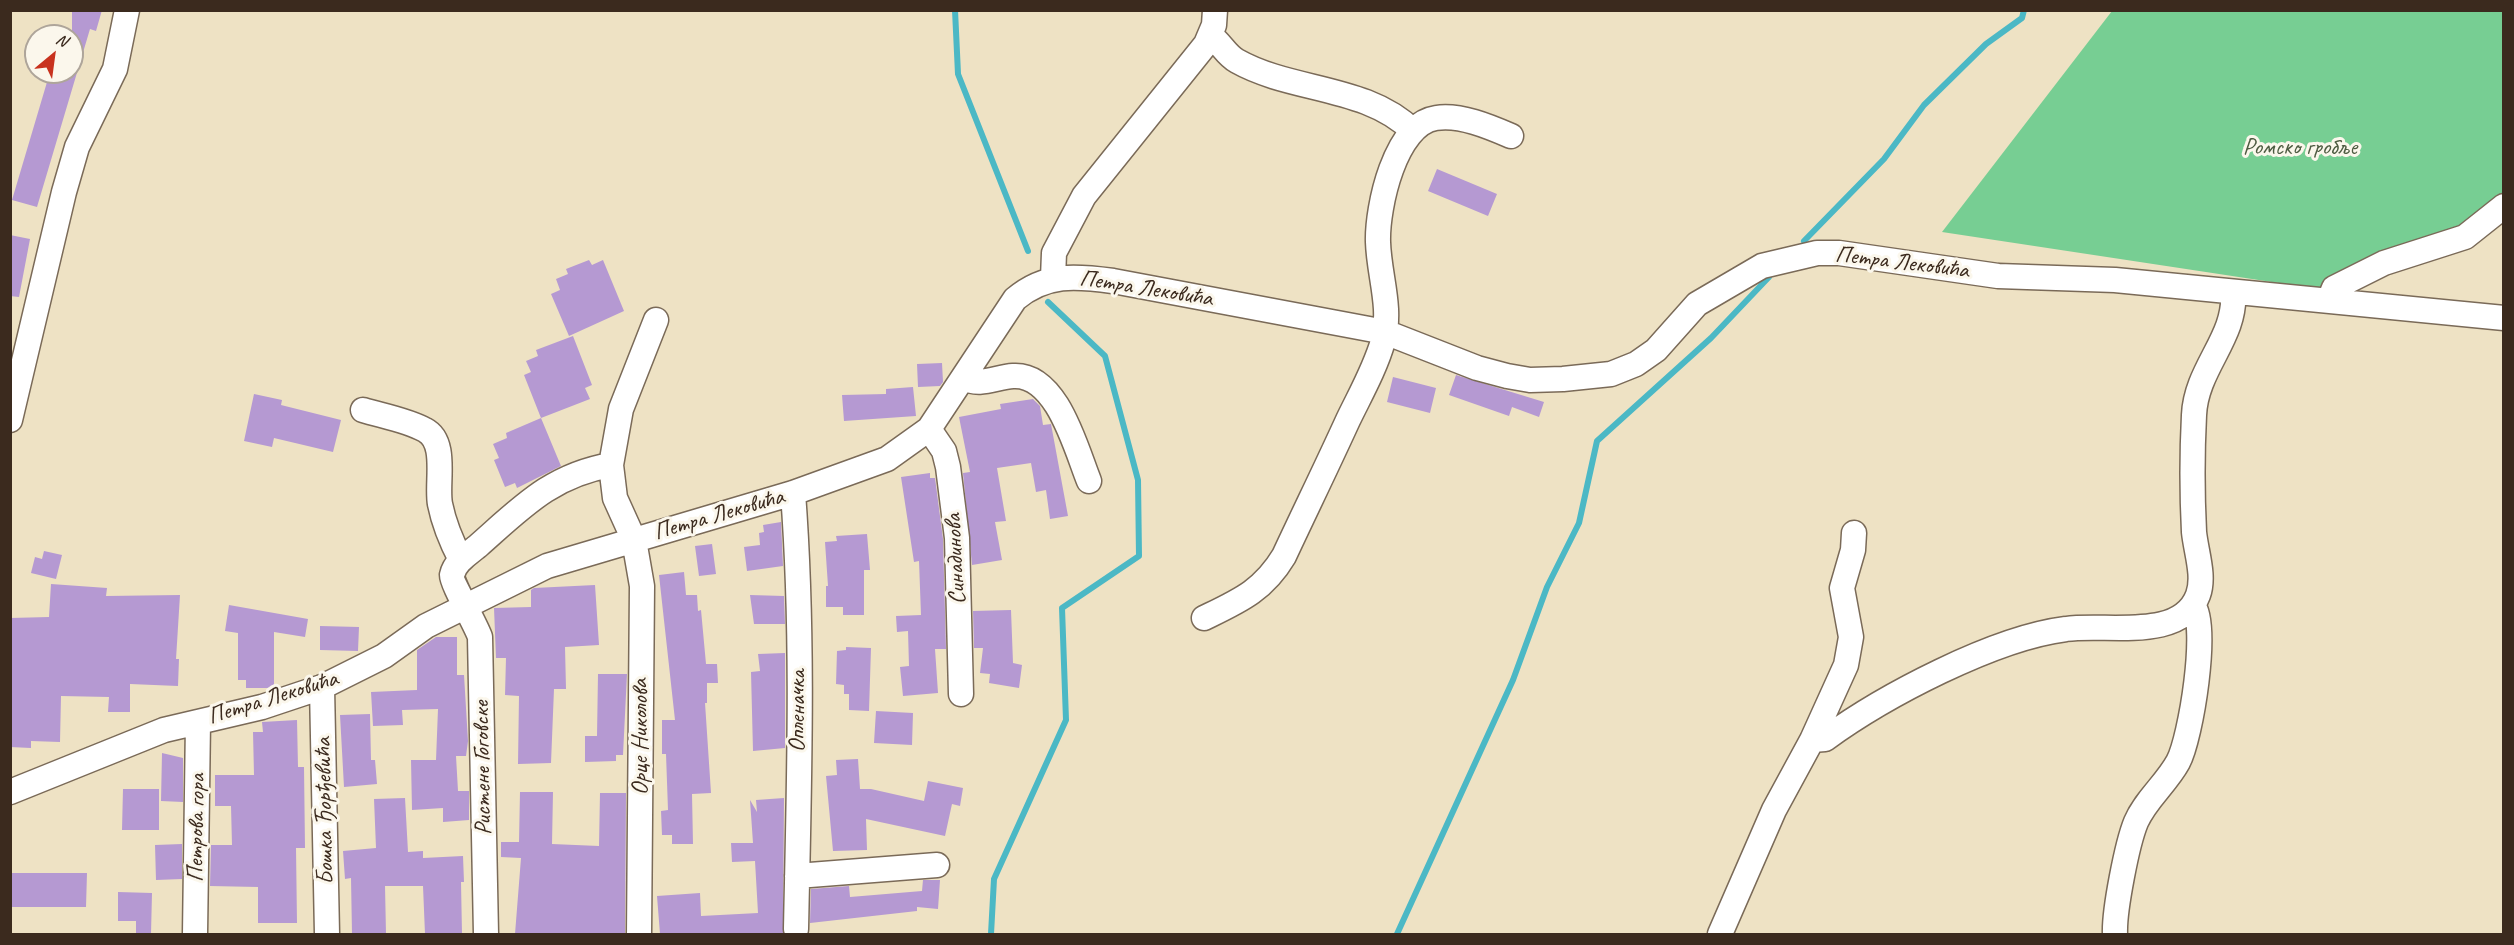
<!DOCTYPE html>
<meta charset="utf-8">
<style>
body{margin:0}
#map{position:relative;width:2514px;height:945px;overflow:hidden;background:#eee2c4;font-family:Caveat,sans-serif}
canvas{display:block}
.frame{position:absolute;inset:0;border:12px solid #3b2a1e;pointer-events:none}
.north{position:absolute;left:24px;top:24px;width:60px;height:60px;box-sizing:border-box;background:#fbf7ec;border:2px solid #aea59a;border-radius:50%;rotate:29deg;font-size:16px;font-weight:700;line-height:24px;text-align:center;color:#3b2a1e}
.north::after{content:'';display:block;margin:auto;width:21px;height:27px;background:#c8321e;clip-path:polygon(50% 0,100% 100%,50% 72%,0 100%)}
</style>
<div id="map">
<canvas width="2514" height="945"></canvas>
<div class="frame"></div>
<div class="north">N</div>
</div>
<script>
const g = document.querySelector('canvas').getContext('2d');
g.lineJoin = 'round';
function paint(path, color) {
  g.fillStyle = color;
  g.fill(path, 'evenodd');
}
function trace(path, color, width, dash) {
  g.strokeStyle = color;
  g.lineWidth = width;
  g.lineCap = dash ? 'butt' : 'round';
  g.setLineDash(dash || []);
  g.stroke(path);
}
function write(font, color, halo, rows, align = 'center') {
  g.font = font + ' Caveat,sans-serif';
  g.lineWidth = 6;
  g.setLineDash([]);
  g.textBaseline = 'middle';
  g.strokeStyle = halo;
  g.fillStyle = color;
  for (const [text, x, y, turn = 0] of rows) {
    g.save();
    g.translate(x, y);
    g.rotate((+turn || 0) * Math.PI / 180);
    g.textAlign = isNaN(turn) ? turn : align;
    if (halo) g.strokeText(text, 0, 0);
    g.fillText(text, 0, 0);
    g.restore();
  }
}
paint(new Path2D(`
 M2112,11H2503V205L2390,262L2318,289L1942,232Z`), '#77ce93');
trace(new Path2D(`
 M955,10L958,74L1028,251
 M1804,241L1884,159L1924,105L1986,44L2022,18L2024,10
 M991,934L994,879L1066,720L1062,608L1139,556L1138,480L1105,356L1048,302
 M1397,934L1513,680L1547,587L1579,523L1597,441L1711,338L1769,277`), '#4bb8c5', 6);
paint(new Path2D(`
 M72,10H102L96,31L90,29L37,207L12,200L50,72H72Z
 M1437,169L1497,194L1488,216L1428,191Z
 M10,235L30,239L19,297L10,296Z
 M589,260L592,265L603,260L624,311L569,336L551,294L560,290L556,279L568,274L566,269Z
 M573,336L592,385L585,388L590,399L541,418L524,375L531,372L526,361L538,356L536,350Z
 M942,363L943,382L940,386L918,387L917,364Z
 M1456,375L1544,402L1539,417L1512,407L1509,416L1449,395Z
 M1393,377L1436,388L1430,413L1387,402Z
 M913,387L916,416L844,421L842,395L886,394V389Z
 M254,394L282,400L281,405L341,420L333,452L274,438L272,447L244,441Z
 M1033,399L1040,406L1043,425L1051,424L1068,516L1050,519L1046,490L1036,492L1031,463L997,468L1006,521L995,522L1002,560L972,565L963,473L970,472L959,417L1001,409L1000,404Z
 M541,418L561,466L517,488L515,483L505,487L494,460L499,458L493,444L507,438L506,433Z
 M930,473V478H935L943,539L946,649H935L938,693L903,696L900,667L909,666L908,631L897,632L896,616L921,615L919,561L914,562L901,477Z
 M781,522L783,566L747,571L744,547L760,545L759,533L764,532L763,525Z
 M867,534L870,570H864V615H843V607H826V586H828L825,542L837,541L836,536Z
 M712,544L716,574L699,576L695,546Z
 M44,551L62,555L56,579L31,573L35,557L42,559Z
 M684,572L686,595H697L698,611L701,610L706,664H717L718,683H707V703H705L711,793L692,794L693,844H672V835H662L661,811L668,810L666,754H662V720H675L659,575Z
 M51,584L107,588L106,596L180,595L176,659H179L178,686L130,684V712H108L109,697L61,696L60,742L31,741V748L10,747V618L49,617Z
 M595,585L599,645L565,647L566,689H554L551,763L518,764L519,696L505,695L506,658H496L494,608L531,607V590L534,588Z
 M750,595L784,596L785,624H754Z
 M229,605L308,619L305,637L274,632V688H246V680H238V633L225,631Z
 M1011,610L1013,663L1022,665L1019,688L989,683L990,674L980,673L983,648H974L973,611Z
 M320,626L359,627L358,651L320,650Z
 M436,637H457V675H464L468,741L466,756H456L458,791H469V820L443,822V808L412,810L411,760H436L438,709L402,710L403,725L373,726L371,692L417,690V650Z
 M846,647L871,648L869,711L849,710V694H844V685L836,684L837,651L846,650Z
 M785,653V748L753,751L751,672L760,671L758,654Z
 M598,674H627L623,755H616V761L585,762V736H597Z
 M876,711L913,713L912,745L874,743Z
 M370,714L371,760H375L377,784L344,787L340,715Z
 M297,720L298,767H304L305,848H296L297,923H258V887L210,886L211,845H232L231,806H215V775H254L253,732H263L262,722Z
 M162,753L183,758V802L161,801Z
 M858,759L860,789H871L924,801L928,781L963,788L960,806L952,804L945,836L866,819L867,850L833,851L826,776L837,775L836,760Z
 M123,789H159V830H122Z
 M520,792H553L552,844L599,846L600,793H626L625,934H515L521,858L501,857V842H519Z
 M405,798L408,852L423,851V858L463,856L464,882H461L462,934H425L423,886H385L386,934H352L351,878L345,879L343,851L376,848L374,799Z
 M784,798L783,934H660L657,896L700,893L701,916L758,913L755,861L732,862L731,843H753L750,800L757,812L756,800Z
 M182,844V879L156,880L155,845Z
 M10,873H87L86,907H10Z
 M923,880H940L938,909L917,907V911L810,923L811,889L849,886L850,897L922,891Z
 M118,892L152,893L151,934H136V921H118Z`), '#b599d2');
const minor = new Path2D(`
 M1211,36C1221,43 1226,55 1237,61C1292,92 1366,85 1413,131
 M1053,278L1054,253L1084,196L1206,44L1214,25L1215,10
 M2329,300L2334,288L2384,263L2465,237L2504,206
 M964,378C980,387 996,377 1013,376C1057,373 1076,449 1089,481
 M363,410C383,416 407,420 425,430C448,442 436,483 440,504C444,524 451,541 461,560
 M10,420L64,192L77,147L115,69L127,10
 M929,429L944,451L948,467L957,538L961,694
 M793,493C804,638 799,784 796,929
 M1204,618C1239,601 1263,591 1284,556C1305,511 1327,466 1348,420C1360,395 1375,369 1383,341C1392,307 1379,276 1378,242C1377,207 1395,124 1436,118C1460,114 1490,127 1511,136
 M322,687L327,934
 M1812,740L1825,739C1884,696 1994,638 2066,629C2106,623 2181,642 2198,595C2205,576 2196,552 2194,532C2192,493 2192,454 2194,415C2196,368 2237,337 2233,292
 M10,792L164,730L262,707L322,687L384,656L426,626L547,566L793,493L887,459L929,429L1015,299C1046,273 1076,276 1113,281L1385,332L1477,368L1507,376L1530,380L1563,379L1611,374L1636,364L1656,350L1697,304L1762,266L1817,253H1839L1998,276L2115,280L2504,318
 M797,876L937,865
 M195,934L198,722
 M486,934L480,637C476,625 451,582 452,575C455,561 470,553 479,545C522,507 552,475 611,465
 M639,934L642,586L634,540L615,498L611,465L621,409L656,320
 M1720,934L1774,810L1812,740L1846,665L1851,637L1842,588L1853,550L1854,533
 M2115,934C2114,911 2127,844 2136,822C2146,799 2166,784 2178,762C2191,738 2209,625 2193,605`);
trace(minor, '#7a6a58', 27);
trace(minor, '#fff', 24);
write('24px', '#4d5b41', '#fbf7ec', [
 ["Ромско гробље",2300,148]
]);
write('24px', '#3b2a1e', '#fbf7ec', [
 ["Петра Лековића",1902,263,7],
 ["Петра Лековића",1146,289,9],
 ["Петра Лековића",719,515,-16],
 ["Синадинова",956,559,-93],
 ["Петра Лековића",273,698,-17],
 ["Опленачка",798,711,-90],
 ["Орце Николова",641,737,-90],
 ["Ристене Гоговске",483,768,-91],
 ["Бошка Ђорђевића",325,811,-91],
 ["Петрова гора",197,828,-89]
]);
</script>
